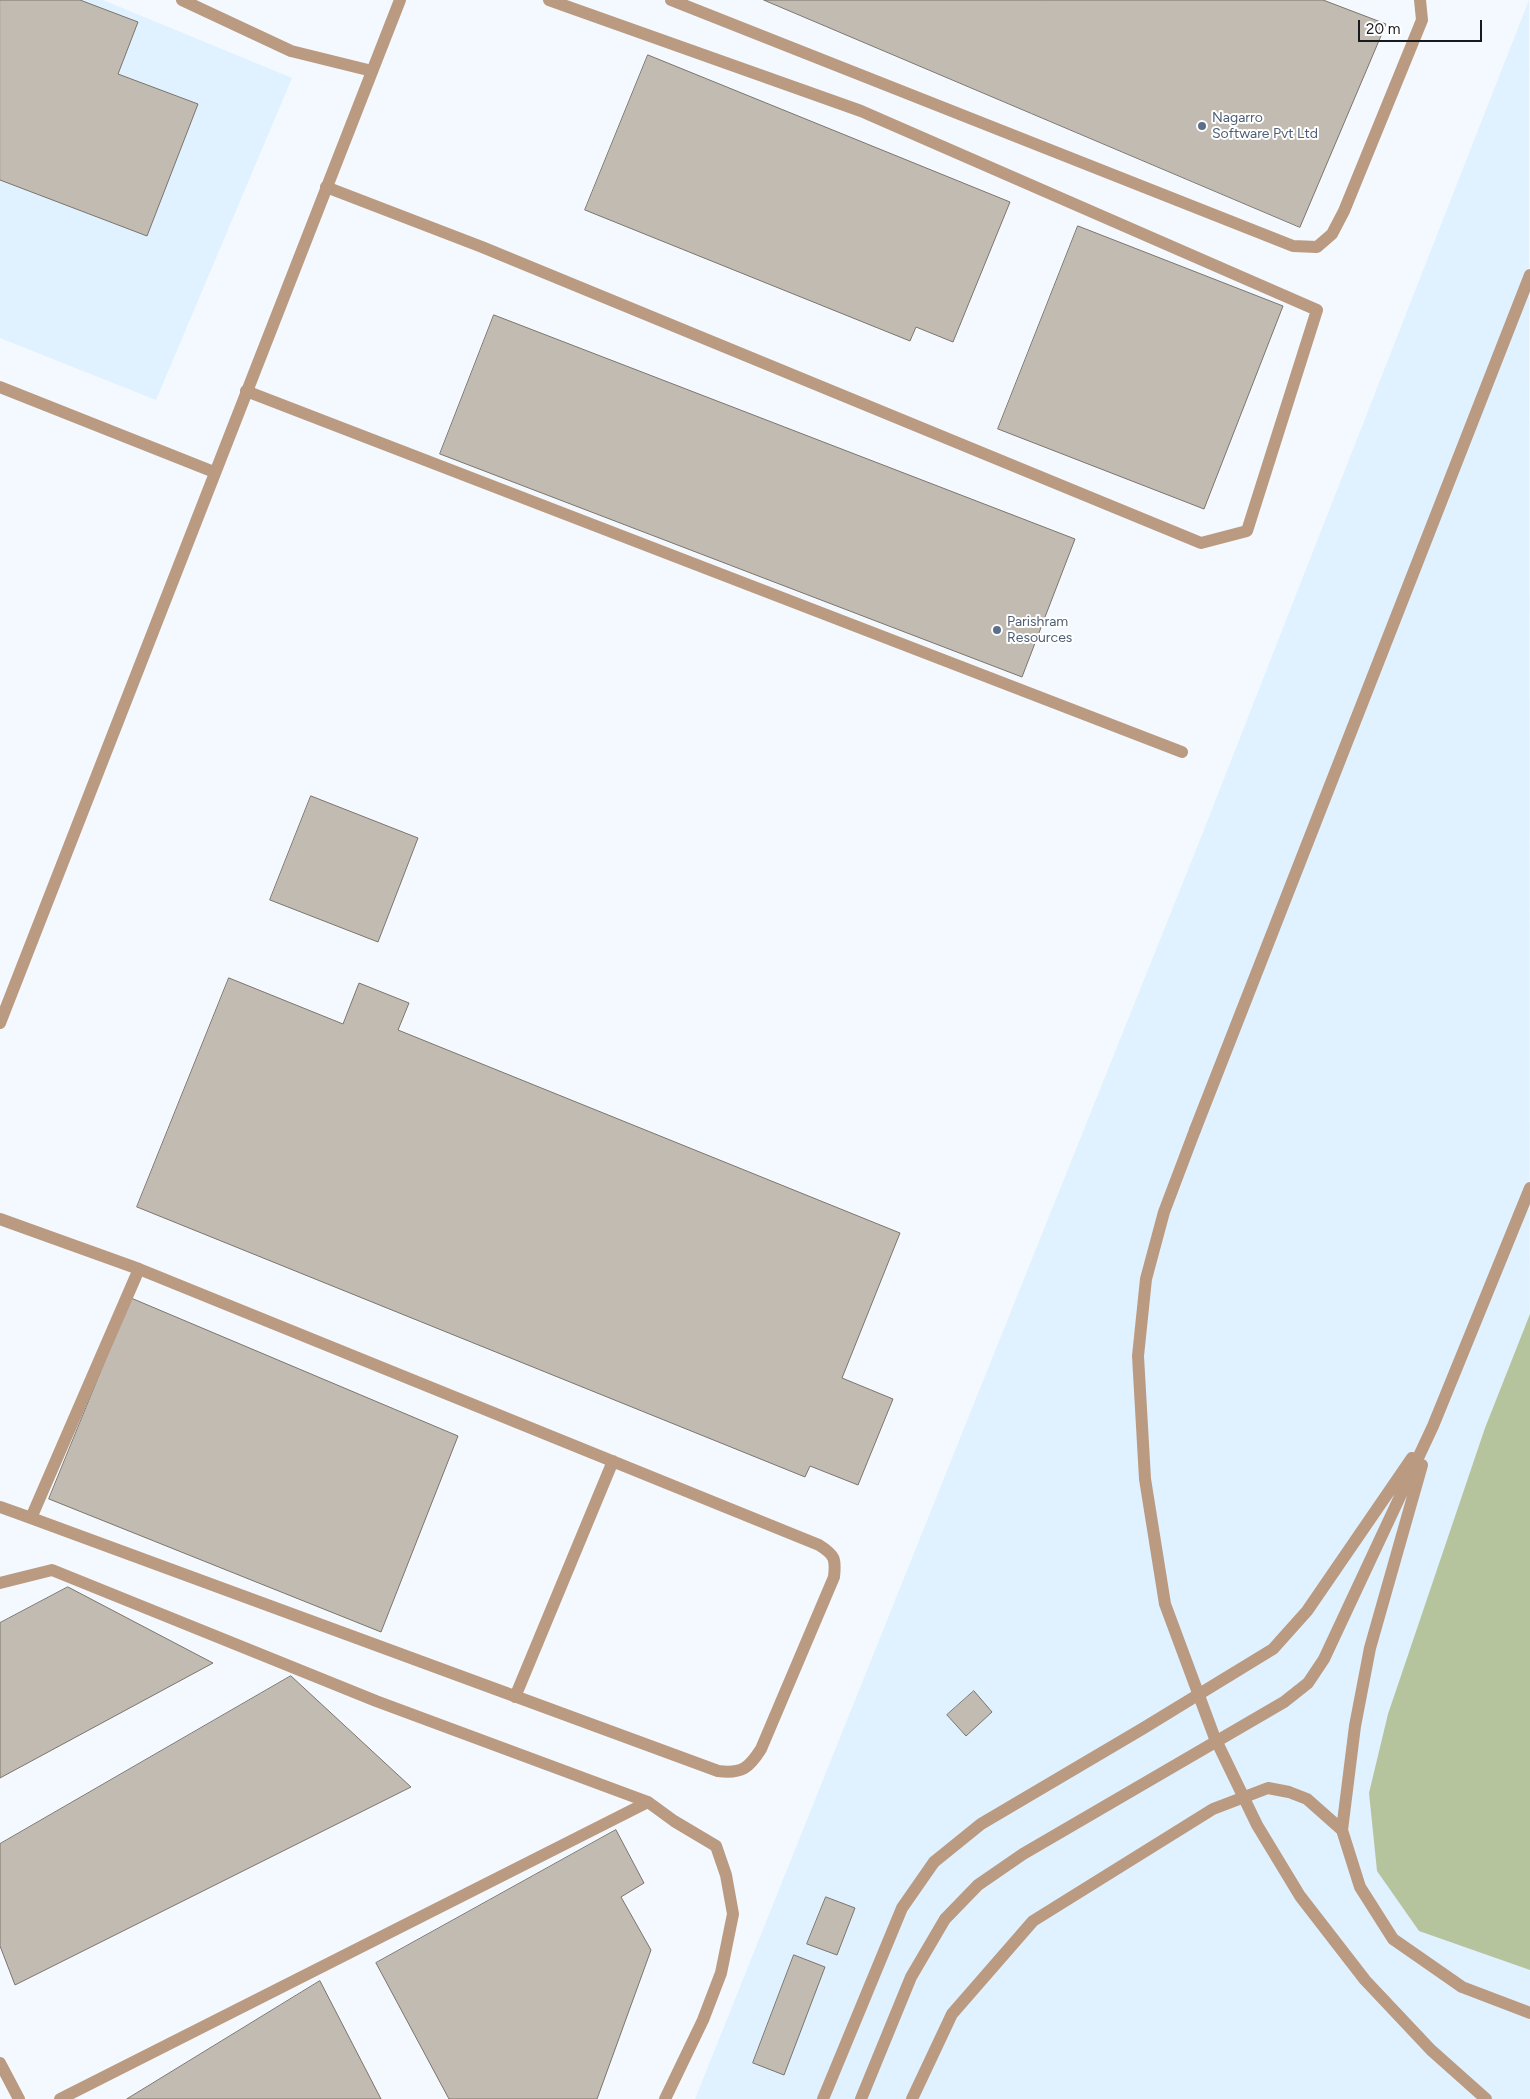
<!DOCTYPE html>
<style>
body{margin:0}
#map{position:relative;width:1530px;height:2099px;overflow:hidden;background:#f3f9fe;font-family:Figtree,sans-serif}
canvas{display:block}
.scale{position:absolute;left:1358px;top:20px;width:124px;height:22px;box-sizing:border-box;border:2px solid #181b1e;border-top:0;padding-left:6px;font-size:15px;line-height:18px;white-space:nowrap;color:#181b1e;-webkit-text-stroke:4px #fff;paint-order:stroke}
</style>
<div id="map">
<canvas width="1530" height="2099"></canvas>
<div class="scale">20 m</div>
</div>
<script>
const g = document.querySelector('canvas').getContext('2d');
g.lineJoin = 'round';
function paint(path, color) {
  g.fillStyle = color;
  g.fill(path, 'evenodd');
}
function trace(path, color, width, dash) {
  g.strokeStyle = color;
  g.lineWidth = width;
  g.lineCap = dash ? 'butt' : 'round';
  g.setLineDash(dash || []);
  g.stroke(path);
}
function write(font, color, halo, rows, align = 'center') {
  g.font = font + ' Figtree,sans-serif';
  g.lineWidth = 4;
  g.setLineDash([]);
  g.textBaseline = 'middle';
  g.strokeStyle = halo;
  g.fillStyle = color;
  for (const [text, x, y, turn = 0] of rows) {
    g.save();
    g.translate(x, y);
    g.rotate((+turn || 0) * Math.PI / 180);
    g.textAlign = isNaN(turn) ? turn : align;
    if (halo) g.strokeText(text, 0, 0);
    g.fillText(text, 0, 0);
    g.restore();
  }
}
paint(new Path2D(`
 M0,0H103L292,78L156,400L0,338Z
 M1529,0L1530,2099H695L1196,850Z`), '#e0f1ff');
paint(new Path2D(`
 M1530,1314V1970L1419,1931L1377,1871L1369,1793L1388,1714L1485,1428Z`), '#b6c49d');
const building = new Path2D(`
 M0,0H80L138,22L118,74L198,104L147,236L0,180Z
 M764,0H1323L1386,24L1300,227Z
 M648,55L1010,202L953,342L916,327L910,341L585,210Z
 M1078,226L1283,306L1204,509L998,429Z
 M494,315L1075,539L1022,677L440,454Z
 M311,796L418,838L378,942L270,900Z
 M229,978L343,1024L359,983L409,1003L398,1030L900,1233L842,1378L893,1399L858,1485L810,1466L805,1477L137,1207Z
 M131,1298L458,1436L381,1632L49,1499Z
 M68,1587L213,1663L0,1778V1623Z
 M291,1676L411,1787L15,1985L0,1946V1844Z
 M974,1691L992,1712L966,1736L947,1715Z
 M616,1830L644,1883L621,1897L651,1950L597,2099H449L376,1963Z
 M826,1897L855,1908L837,1955L807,1944Z
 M794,1955L825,1967L784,2075L753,2063Z
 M320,1981L381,2099H127Z`);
paint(building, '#c2bbb1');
trace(building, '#7b756c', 1);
trace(new Path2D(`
 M182,0L291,51L372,71
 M671,0L1293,246L1317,247L1332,234L1344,211L1422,20L1420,0
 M326,187L482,247L1201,543L1247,531L1317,310L861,111L549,0
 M0,387L214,472
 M246,391L1182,752
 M1195,1130L1530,275
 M0,1219L139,1269L31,1518L0,1507
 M1422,1465L1370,1648L1355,1726L1342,1830L1360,1887L1393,1939L1462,1987L1530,2013
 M31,1518L718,1771C742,1774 749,1768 761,1749L834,1577C836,1559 835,1555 819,1545L139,1269
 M0,1583L52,1570L376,1701L648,1802L674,1821L716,1846L726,1875L733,1914L721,1973L703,2020L665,2099
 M515,1697L613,1461
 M0,2063L19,2099
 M60,2099L648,1802
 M823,2099L902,1908L934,1862L981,1824L1142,1729L1273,1649L1307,1611L1412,1458
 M861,2099L911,1977L945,1919L978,1885L1023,1854L1284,1702L1308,1683L1324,1659L1433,1426L1530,1188
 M912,2099L952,2014L1033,1921L1213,1809L1268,1788L1289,1792L1307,1799L1342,1830`), '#ba9a81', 12);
trace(new Path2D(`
 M0,1023L400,0`), '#ba9a81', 12);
trace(new Path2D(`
 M1195,1130L1164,1212L1146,1279L1138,1356L1145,1479L1165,1604L1214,1736L1257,1825L1300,1896L1365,1980L1431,2050L1486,2099`), '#ba9a81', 12);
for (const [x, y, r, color] of [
 [1202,126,5,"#5c6f8a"],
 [997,630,5,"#5c6f8a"]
]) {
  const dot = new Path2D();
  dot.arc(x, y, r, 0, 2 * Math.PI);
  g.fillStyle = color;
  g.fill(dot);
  trace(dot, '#fff', 2);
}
write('14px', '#4e5e75', '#fff', [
 ["Nagarro",1212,118],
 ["Software Pvt Ltd",1212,134],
 ["Parishram",1007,622],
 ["Resources",1007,638]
], 'left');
</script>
